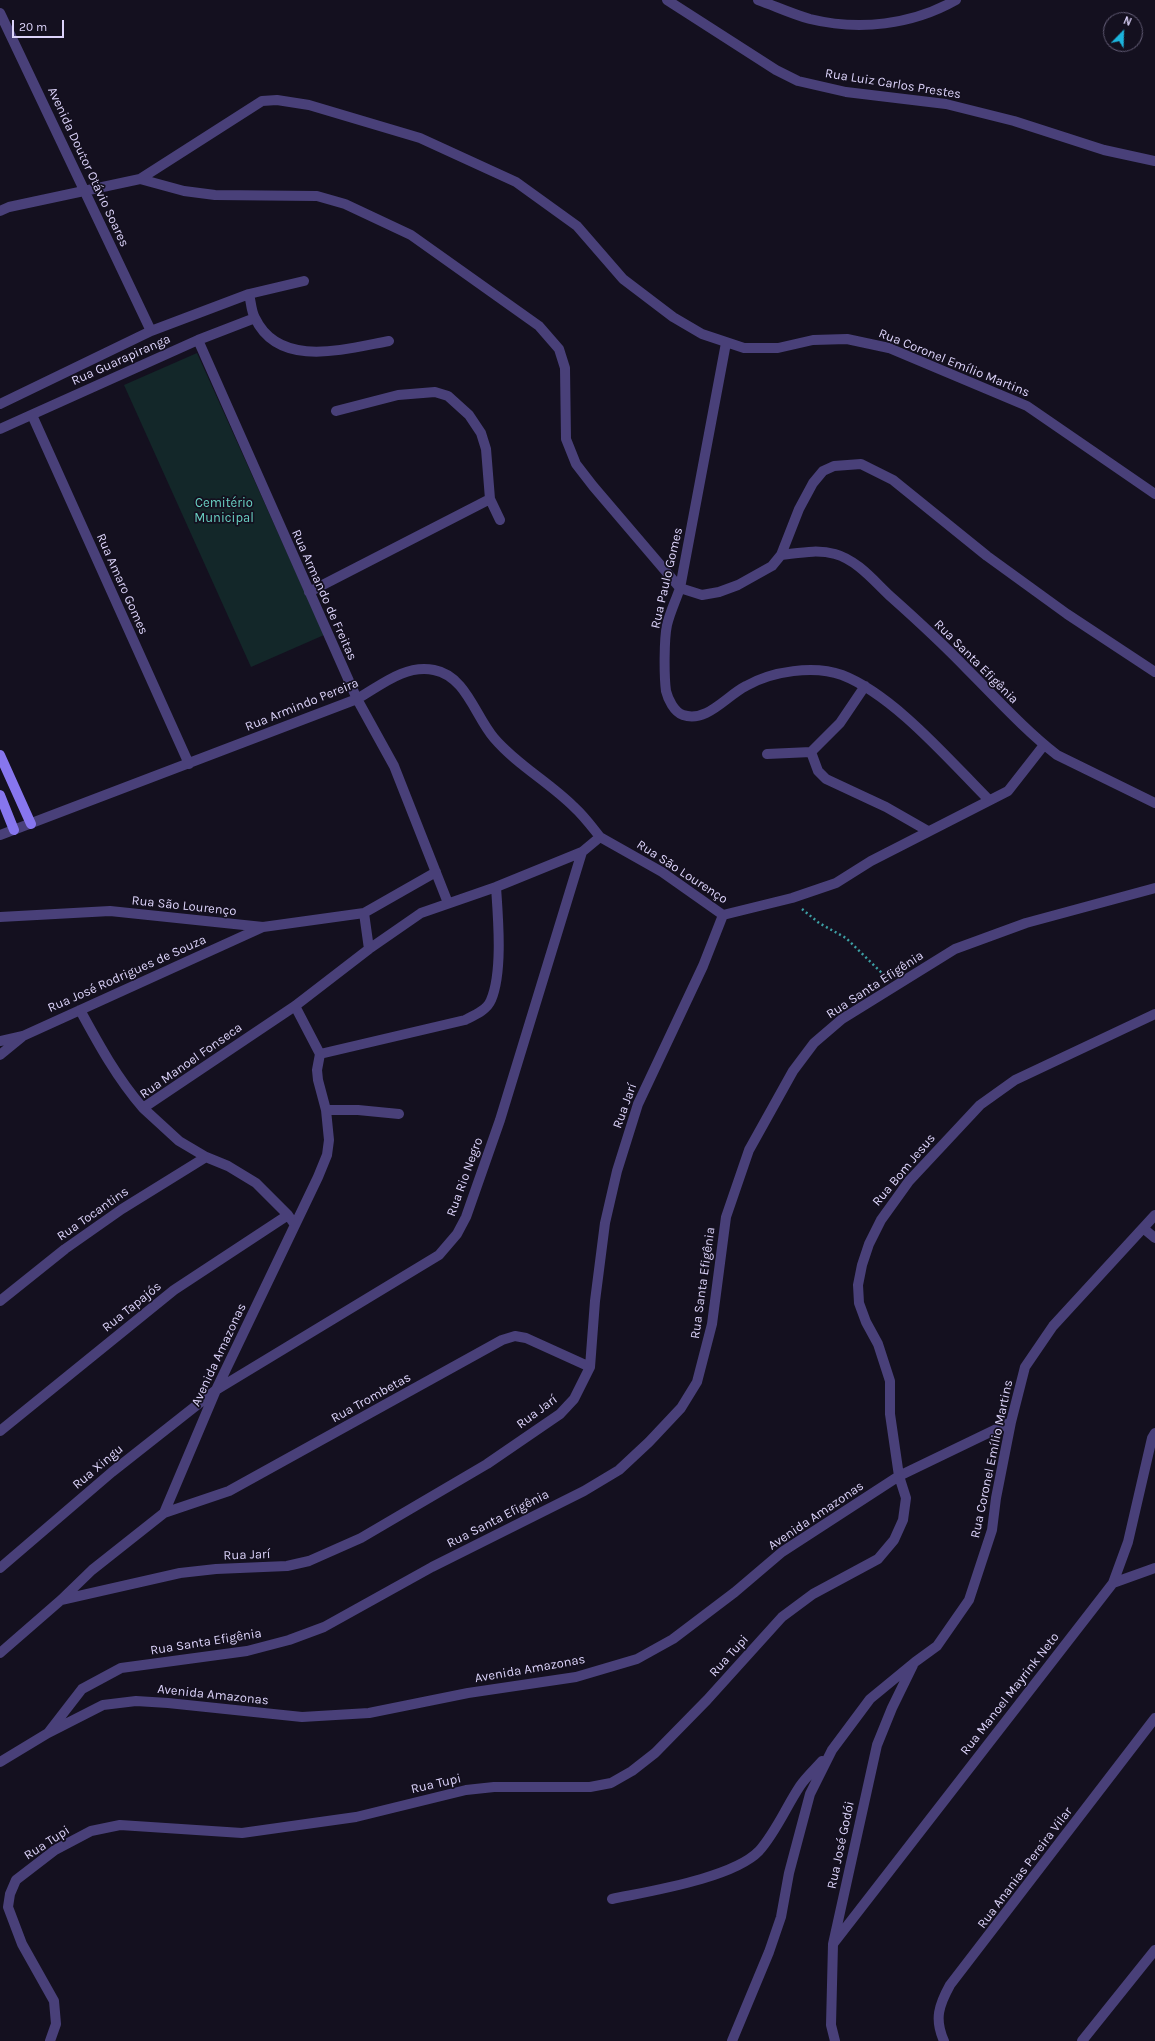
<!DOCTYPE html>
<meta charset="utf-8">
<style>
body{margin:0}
#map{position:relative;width:1155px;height:2041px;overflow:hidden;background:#14101f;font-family:Karla,sans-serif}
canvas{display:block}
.north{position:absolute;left:1103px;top:12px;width:40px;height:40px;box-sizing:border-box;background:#14101f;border:1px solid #645e77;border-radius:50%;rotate:23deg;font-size:11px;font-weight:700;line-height:16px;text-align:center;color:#dcd3fa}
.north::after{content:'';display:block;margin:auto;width:14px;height:18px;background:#1cb4dd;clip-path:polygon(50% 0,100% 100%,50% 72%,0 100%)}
.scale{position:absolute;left:12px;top:20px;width:52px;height:18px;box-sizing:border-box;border:2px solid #dcd3fa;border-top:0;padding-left:5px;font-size:12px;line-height:14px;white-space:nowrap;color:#dcd3fa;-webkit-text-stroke:3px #14101f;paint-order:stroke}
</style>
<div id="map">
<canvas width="1155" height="2041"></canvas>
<div class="north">N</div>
<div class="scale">20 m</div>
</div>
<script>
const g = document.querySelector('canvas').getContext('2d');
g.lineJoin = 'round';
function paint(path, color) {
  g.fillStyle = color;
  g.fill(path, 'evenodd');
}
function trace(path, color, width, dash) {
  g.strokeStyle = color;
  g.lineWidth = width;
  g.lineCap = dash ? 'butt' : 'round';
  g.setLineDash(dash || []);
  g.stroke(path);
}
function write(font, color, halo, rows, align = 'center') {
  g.font = font + ' Karla,sans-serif';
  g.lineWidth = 3.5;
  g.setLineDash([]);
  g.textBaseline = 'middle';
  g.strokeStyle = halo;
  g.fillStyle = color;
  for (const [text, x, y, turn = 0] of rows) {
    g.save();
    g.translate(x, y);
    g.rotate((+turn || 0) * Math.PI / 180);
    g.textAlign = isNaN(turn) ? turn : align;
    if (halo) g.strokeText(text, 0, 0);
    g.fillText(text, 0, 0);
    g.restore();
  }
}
paint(new Path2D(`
 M197,353L324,635L251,667L124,385Z`), '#132729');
trace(new Path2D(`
 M802,909L819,923L846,938L886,977`), '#3d9fa4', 2.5, [2, 3]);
trace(new Path2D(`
 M667,0L776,70L798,81L846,92L946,104L1014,121L1104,150L1155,161
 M758,0C775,6 792,14 810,19C859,31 912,25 956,0
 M0,13L151,331
 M140,179L262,101L277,100L309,105L420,138L516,182L577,226L623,279L673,317L702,334L744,348H778L813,340L847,339L889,348L1027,406L1155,494
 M0,211L9,207L140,179L184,191L215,195L317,196L345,204L411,235L539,326L559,349L565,368L566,439L576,464L593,486L680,588L702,595L719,592L738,585L772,566L781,555L799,509L813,483L823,471L834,466L861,464L893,480L987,556L1067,614L1155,672
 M249,294C251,301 251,311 255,318C279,369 345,349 389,341
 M198,340L357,699L394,766L448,903
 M726,343L680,588C676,600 670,612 667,625C664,639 664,676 666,691C668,699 674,712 683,715C707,723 726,696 746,686C772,671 814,665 842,675C894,695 950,761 989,800
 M0,404L151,331L249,294L304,281
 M336,411L398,395L435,392L448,396L469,415L481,433L486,449L490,499L500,520
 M32,415L189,764
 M0,429L198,340L255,318
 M781,555C799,553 817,549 835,554C857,560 874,581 890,596C917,620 944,645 969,671C998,700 1025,730 1057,755L1155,803
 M309,592L490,499
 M811,752L840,723L865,686
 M767,754L811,752L818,771L826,779L886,807L928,831
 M0,835L357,699C380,686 405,664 434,670C466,676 475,716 494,738C517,765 549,782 574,807C584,816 592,827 600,837
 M364,913L369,949
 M0,917L110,911L263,927L364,913L436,872
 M80,1010C99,1045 117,1078 143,1108
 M0,1041L23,1036L263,927
 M320,1054L465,1020C475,1015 487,1010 491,1000C503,972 498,917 496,887
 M0,1055L22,1037
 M326,1110H358L399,1114
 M295,1225L288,1215L256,1183L228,1166L206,1157L179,1141L143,1108L295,1006L369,949L421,913L496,887L582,852L600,837L662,872L723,915L792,898L836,883L871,861L1008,791L1044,745
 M1143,1228L1155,1238
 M0,1301L65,1249L122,1209L206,1157
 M0,1431L174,1290L288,1215
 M164,1513L229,1491L502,1340L515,1336L526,1338L590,1367
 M0,1568L112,1472L216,1390L439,1255L457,1234L466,1217L500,1120L582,852
 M1113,1583L1155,1568
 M61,1600L180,1573L216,1569L287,1566L309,1561L361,1538L487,1464L560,1414L574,1399L590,1367L595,1301L605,1223L617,1171L638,1104L703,966L723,915
 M0,1653L61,1600L92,1570L164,1513L216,1390L318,1177L327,1155L329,1140L326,1110L318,1080L317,1070L320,1054L295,1006
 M48,1733L82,1689L121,1668L247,1651L289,1640L324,1627L432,1567L584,1491L619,1470L649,1442L681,1408L697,1382L712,1324L726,1217L749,1150L793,1071L814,1043L842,1019L955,949L1026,923L1155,888
 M0,1762L48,1733L103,1705L136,1701L168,1703L302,1717L369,1713L468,1693L576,1677L637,1659L673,1639L735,1592L782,1552L899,1476L1011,1422
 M612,1899C650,1891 733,1878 759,1851C776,1832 786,1807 800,1786C806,1777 815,1769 822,1761
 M833,1944L1113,1583L1128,1542L1152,1438L1155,1433
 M50,2041L56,2024L54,2001L22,1944L8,1907L10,1894L16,1880L55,1850L91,1831L120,1825L242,1833L356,1817L466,1790L494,1787H590L611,1783L632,1771L655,1753L707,1700L782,1617L813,1594L878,1559L894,1540L903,1520L906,1498L899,1476L890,1414V1381L878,1344L866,1322L859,1303L858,1285L862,1265L869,1244L881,1220L909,1181L980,1105L1015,1080L1155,1014
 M732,2041L769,1952L781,1917L789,1873L810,1794L832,1750L870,1699L915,1662L937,1646L969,1600L992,1530L996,1498L1011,1422L1025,1367L1053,1326L1155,1215
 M835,2041L831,2025L833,1944L877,1745L892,1708L913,1665
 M944,2041C934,2019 939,2005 950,1985L1155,1718
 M1082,2041L1155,1950`), '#494079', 10);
trace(new Path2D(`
 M0,755L31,824
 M0,795L14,830`), '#8776ee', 10);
write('13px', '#dcd3fa', '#14101f', [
 ["Rua Luiz Carlos Prestes",893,84,9],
 ["Avenida Doutor Otávio Soares",88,167,65],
 ["Rua Guarapiranga",121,360,-24],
 ["Rua Coronel Emílio Martins",954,363,22],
 ["Rua Paulo Gomes",667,578,-77],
 ["Rua Amaro Gomes",122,584,66],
 ["Rua Armando de Freitas",324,595,66],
 ["Rua Santa Efigênia",976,662,45],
 ["Rua Armindo Pereira",302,705,-22],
 ["Rua São Lourenço",682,872,33],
 ["Rua São Lourenço",184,906,6],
 ["Rua José Rodrigues de Souza",127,974,-24],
 ["Rua Santa Efigênia",875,985,-33],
 ["Rua Manoel Fonseca",191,1061,-35],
 ["Rua Jarí",625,1106,-70],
 ["Rua Bom Jesus",904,1170,-50],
 ["Rua Rio Negro",465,1177,-70],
 ["Rua Tocantins",93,1214,-35],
 ["Rua Santa Efigênia",703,1283,-82],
 ["Rua Tapajós",132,1307,-39],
 ["Avenida Amazonas",219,1355,-65],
 ["Rua Trombetas",371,1398,-29],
 ["Rua Jarí",537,1412,-37],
 ["Rua Coronel Emílio Martins",992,1459,-78],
 ["Rua Xingu",98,1467,-40],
 ["Avenida Amazonas",816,1516,-34],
 ["Rua Santa Efigênia",498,1519,-27],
 ["Rua Jarí",247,1555,-2],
 ["Rua Santa Efigênia",206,1642,-9],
 ["Rua Tupi",729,1656,-48],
 ["Avenida Amazonas",530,1669,-10],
 ["Rua Manoel Mayrink Neto",1010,1694,-52],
 ["Avenida Amazonas",213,1695,6],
 ["Rua Tupi",436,1784,-13],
 ["Rua Tupi",47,1843,-33],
 ["Rua José Godói",841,1845,-78],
 ["Rua Ananias Pereira Vilar",1025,1868,-53]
]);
write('13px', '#69d0c2', '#14101f', [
 ["Cemitério",224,503],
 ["Municipal",224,518]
]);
</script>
